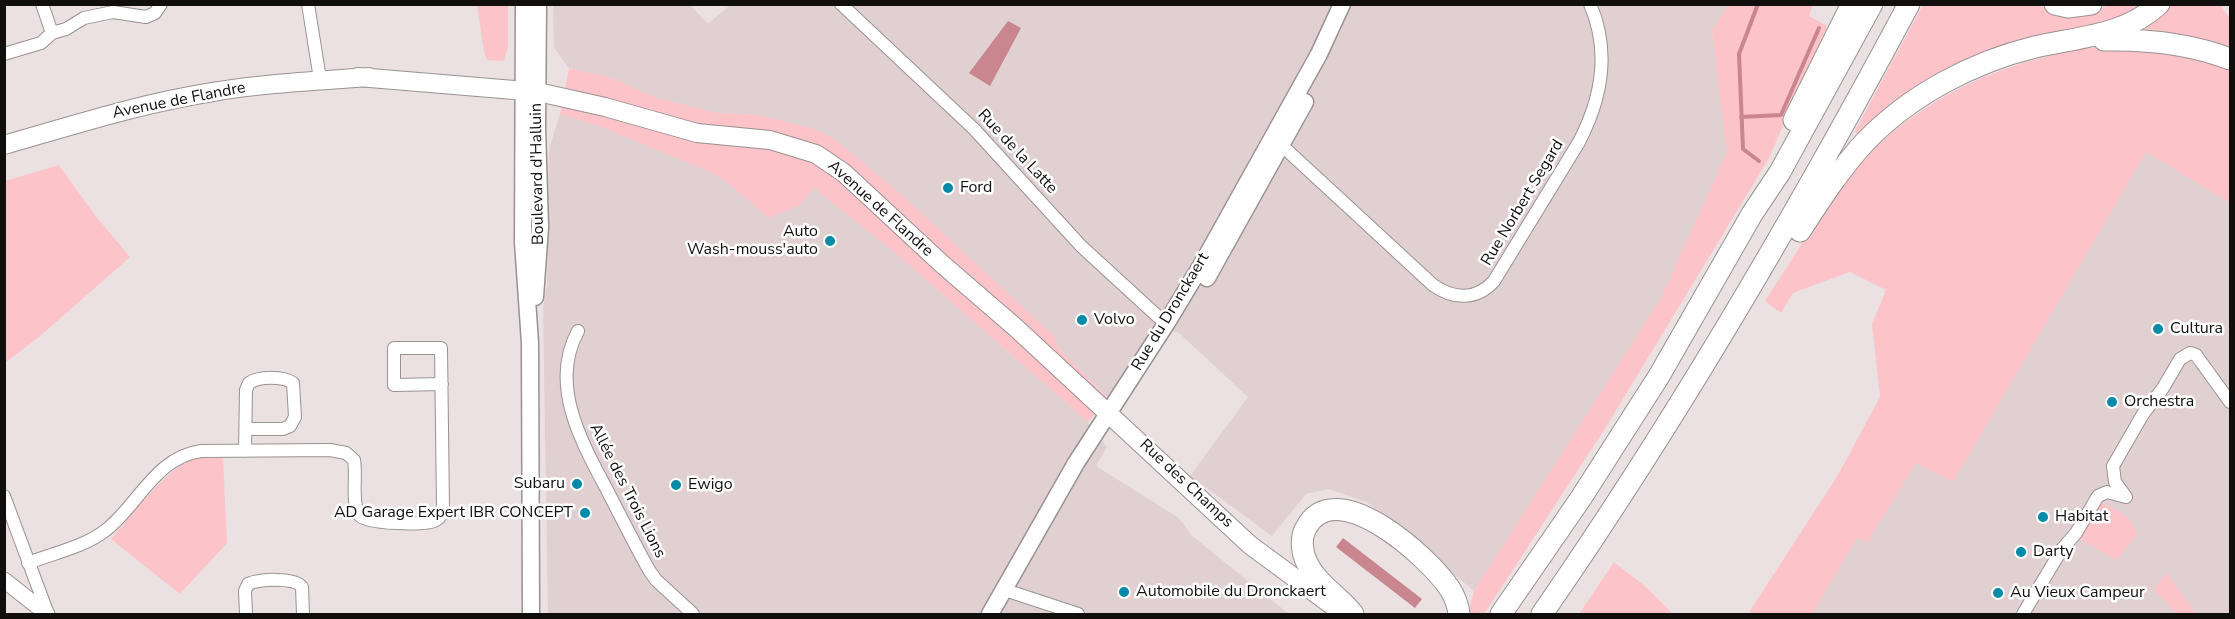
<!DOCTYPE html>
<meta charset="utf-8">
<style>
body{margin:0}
#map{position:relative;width:2235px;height:619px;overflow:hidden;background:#ebe1e2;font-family:"Nunito Sans",sans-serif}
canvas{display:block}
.frame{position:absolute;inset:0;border:6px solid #110e0e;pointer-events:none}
</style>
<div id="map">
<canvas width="2235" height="619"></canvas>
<div class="frame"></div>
</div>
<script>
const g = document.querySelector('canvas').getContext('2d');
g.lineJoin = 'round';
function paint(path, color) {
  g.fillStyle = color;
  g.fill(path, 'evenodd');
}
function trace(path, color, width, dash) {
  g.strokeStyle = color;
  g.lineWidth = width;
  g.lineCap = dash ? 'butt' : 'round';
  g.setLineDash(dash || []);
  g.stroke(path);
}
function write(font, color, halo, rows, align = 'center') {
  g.font = font + ' "Nunito Sans",sans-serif';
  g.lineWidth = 5;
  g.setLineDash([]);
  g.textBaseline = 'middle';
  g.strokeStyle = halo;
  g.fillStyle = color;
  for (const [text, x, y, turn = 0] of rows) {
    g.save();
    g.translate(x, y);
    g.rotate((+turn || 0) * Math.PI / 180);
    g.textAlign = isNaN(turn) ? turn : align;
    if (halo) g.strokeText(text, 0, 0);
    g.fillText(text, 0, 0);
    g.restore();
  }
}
paint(new Path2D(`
 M731,4L1728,5L1712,31L1728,152L1661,298L1474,591L1367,502L1328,489L1306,494L1272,536L1190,476L1248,397L1179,333L1159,326L1108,398L1058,348L1053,336L902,195L838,142L811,128L759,115L717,113L654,97L612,78L569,68L554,48L553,5H690L708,24Z
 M560,114L599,126L703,169L726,181L769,218L800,205L814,186L821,194L892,250L1088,422L1107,447L1096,466L1179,518L1191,535L1289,614H548L543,308L547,285L549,149Z
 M2146,151L2230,203V614H1812L1857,537L1867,542L1916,462L1953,482Z`), '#e1d0d2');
paint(new Path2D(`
 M477,5H508V46L504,61L487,60L484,52Z
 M1728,5H1813L1809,16L1827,26L1768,160L1604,430L1484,614H1468L1474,591L1661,298L1727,152L1712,31Z
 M1923,5H2037L2057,12H2091L2110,5H2148L2120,22L2057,32L1859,138L1855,131Z
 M2171,5H2220L2230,19V50L2192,36L2145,29L2144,26L2152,24Z
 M2097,47L2173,52L2230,67V203L2146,152L1953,482L1916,463L1867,543L1857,538L1812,614H1748L1838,475L1880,397L1872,324L1886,290L1850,272L1793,293L1781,313L1765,301C1781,276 1798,250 1814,224C1827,205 1841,182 1857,165C1923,96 2004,60 2097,47Z
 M569,68L612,78L654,97L717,113L759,115L811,128L825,134L838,142L902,195L1054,336L1058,348L1108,398L1088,422L892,250L821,194L815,187L800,205L769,218L726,181L703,169L599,126L560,114Z
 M59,165L94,214L130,257L39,337L5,363V181Z
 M223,458L227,543L180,594L111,539C130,518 168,465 195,459C203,457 214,458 223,458Z
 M2102,502L2128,517L2138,534L2116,560L2080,539Z
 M1614,562L1646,587L1673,614H1579Z
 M2166,572L2196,614H2177L2154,590Z`), '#fcc3c9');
paint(new Path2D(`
 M1008,21L1021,28L990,86L969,73Z
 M1343,538L1422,599L1415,608L1336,547Z`), '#c9868e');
trace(new Path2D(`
 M1758,4L1739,54L1743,149L1759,161
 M1741,117L1781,115L1819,28`), '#c9868e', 4);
const minor = new Path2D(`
 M42,4L52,33
 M308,4L320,79
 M841,4L974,129L1081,246L1166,324
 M4,54L41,43L52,33L66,29L84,18L113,12L146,17L155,13L161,4
 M1277,141L1433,285C1454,300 1477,300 1494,281L1579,142C1602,98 1610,50 1590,4
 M578,331C549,384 581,441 606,488C620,515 634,543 649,570L656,580L693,614
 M245,451L246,390L249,383C259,376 283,376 293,383L295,417L290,426L283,429H246
 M4,496L48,614
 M2126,497L2115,482L2113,466L2143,414L2163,388L2180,359L2190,353L2196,355L2230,402
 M28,563C54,553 84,547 106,530C138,505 156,457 201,451L330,450L346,453L354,460C357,474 351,504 359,515C366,524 426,526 436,520C441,517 442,514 443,509L441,348H394V385L442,384
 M1005,590L1078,614
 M246,614L245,591L248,584C260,579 294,577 302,587L303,614
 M2023,614L2062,549L2076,533L2098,496L2107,492L2126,497`);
const tertiary = new Path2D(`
 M4,580L47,614`);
const secondary = new Path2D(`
 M524,4L523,242L530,343L531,614
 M1207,278L1305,102
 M535,297L540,227L537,128L538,4
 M990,614L1076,463L1166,324L1201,266L1319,54L1342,4`);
const primary = new Path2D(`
 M358,77L538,92L605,107L697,133L770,140L816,154L844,173L942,264L1015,327L1250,545L1341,612
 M4,145C74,125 142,103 213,92C265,83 317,81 369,77`);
const motorway = new Path2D(`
 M2055,4L2068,7L2091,4
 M2104,40C2148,39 2189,43 2230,59
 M1794,120L1852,4
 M1800,231C1820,200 1840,169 1865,142C1910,95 1973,62 2035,47C2078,37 2125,36 2159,4
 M1353,614C1339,596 1317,584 1307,563C1302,553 1300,538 1306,528C1335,472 1430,558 1450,589C1455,597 1458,605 1459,614
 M1501,614L1581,498L1659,376L1752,214L1780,172L1872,4
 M1542,614C1677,419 1797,214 1909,4`);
trace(minor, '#999192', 14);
trace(tertiary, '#999192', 17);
trace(secondary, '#999192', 19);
trace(primary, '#999192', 20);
trace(motorway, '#999192', 23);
trace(minor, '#fff', 12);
trace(tertiary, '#fff', 15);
trace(secondary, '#fff', 16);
trace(primary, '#fff', 18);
trace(motorway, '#fff', 21);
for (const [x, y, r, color] of [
 [948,188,6,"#0089a9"],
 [830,241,6,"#0089a9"],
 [1082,320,6,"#0089a9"],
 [2158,329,6,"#0089a9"],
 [2112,402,6,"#0089a9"],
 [577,484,6,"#0089a9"],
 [676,485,6,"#0089a9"],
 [585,513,6,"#0089a9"],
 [2043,517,6,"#0089a9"],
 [2021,552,6,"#0089a9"],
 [1124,592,6,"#0089a9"],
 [1998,593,6,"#0089a9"]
]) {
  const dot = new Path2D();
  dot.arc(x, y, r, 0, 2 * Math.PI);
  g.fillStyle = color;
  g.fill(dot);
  trace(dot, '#fff', 2);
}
write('16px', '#110e0e', '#fff', [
 ["Avenue de Flandre",179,101,-11],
 ["Rue de la Latte",1017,152,47],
 ["Boulevard d'Halluin",538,174,-91],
 ["Rue Norbert Segard",1523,203,-59],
 ["Avenue de Flandre",880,209,42],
 ["Rue du Dronckaert",1171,312,-59],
 ["Rue des Champs",1186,484,43],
 ["Allée des Trois Lions",627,491,63]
]);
write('16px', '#110e0e', '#fff', [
 ["Ford",960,188],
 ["Auto",818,232,"right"],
 ["Wash-mouss'auto",818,250,"right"],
 ["Volvo",1094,320],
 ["Cultura",2170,329],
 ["Orchestra",2124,402],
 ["Subaru",565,484,"right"],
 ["Ewigo",688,485],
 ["AD Garage Expert IBR CONCEPT",573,513,"right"],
 ["Habitat",2055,517],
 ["Darty",2033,552],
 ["Automobile du Dronckaert",1136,592],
 ["Au Vieux Campeur",2010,593]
], 'left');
</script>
